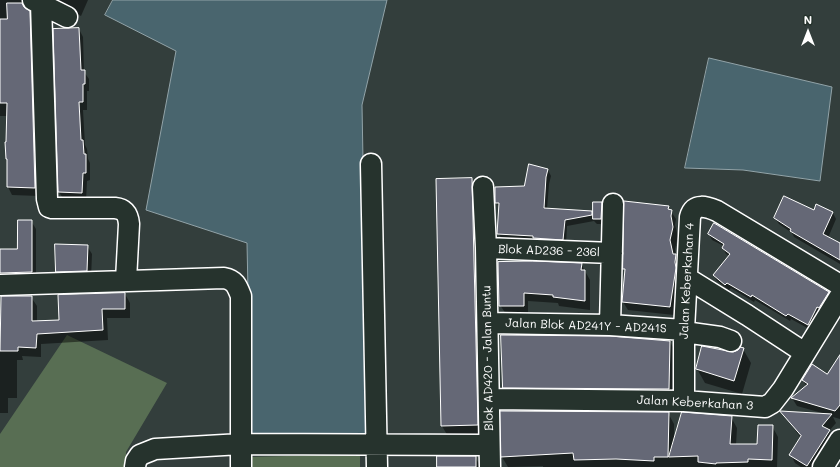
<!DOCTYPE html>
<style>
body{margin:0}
#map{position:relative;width:840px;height:467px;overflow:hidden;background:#333e3c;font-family:Mali,sans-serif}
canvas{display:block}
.north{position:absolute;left:788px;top:12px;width:40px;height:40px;-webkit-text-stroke:3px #26332d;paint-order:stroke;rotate:0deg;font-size:11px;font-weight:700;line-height:16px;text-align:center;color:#fff}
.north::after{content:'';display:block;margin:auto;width:14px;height:18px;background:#fff;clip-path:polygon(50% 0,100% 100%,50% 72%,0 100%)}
</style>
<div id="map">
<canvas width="840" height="467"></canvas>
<div class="north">N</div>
</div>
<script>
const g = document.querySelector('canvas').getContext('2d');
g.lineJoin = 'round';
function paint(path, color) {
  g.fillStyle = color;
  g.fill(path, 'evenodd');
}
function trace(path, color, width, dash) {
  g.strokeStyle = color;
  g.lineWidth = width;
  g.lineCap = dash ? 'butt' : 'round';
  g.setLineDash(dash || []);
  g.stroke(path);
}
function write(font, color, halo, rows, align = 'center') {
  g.font = font + ' Mali,sans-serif';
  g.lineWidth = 3;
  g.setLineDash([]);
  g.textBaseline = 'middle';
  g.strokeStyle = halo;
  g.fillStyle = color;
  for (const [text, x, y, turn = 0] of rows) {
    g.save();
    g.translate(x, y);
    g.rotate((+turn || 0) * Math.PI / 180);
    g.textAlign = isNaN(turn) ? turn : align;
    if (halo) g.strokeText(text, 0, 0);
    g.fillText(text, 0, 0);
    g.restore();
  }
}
paint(new Path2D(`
 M67,335L167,383L126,452V467H0V434Z
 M360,454V467H249V457Z`), '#586e53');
const water = new Path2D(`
 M113,0H387L362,105L368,438L251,436L247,243L146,210L176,51L105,15Z
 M709,58L832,87L820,181L743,170L685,168Z`);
paint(water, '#49656e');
trace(water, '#92a3a8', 1);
paint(new Path2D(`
 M0,0H30L27,3L26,9L29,12L34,20L39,196L12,195L8,187V116H0Z
 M50,0H88L81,16Z
 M79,29L83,37L84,72L89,79V91H87V110H83L85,145L87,149L88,159L90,163V180L87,181L86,201L64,200L59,192Z
 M548,170L551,176L549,184L547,209L591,212L594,216L601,203L604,208L603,224H597L594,221L567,226L566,245L502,239L498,233L500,209L496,202L524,187Z
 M471,179L481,196L487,442L452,443L442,426Z
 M817,206L833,213L836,219L828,238L840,245V264L794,237L792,233L779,224L775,218L814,211Z
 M668,207L676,219L675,225L678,236L675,249L676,256L680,264V277L674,315L628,310L623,302L626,272L624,269Z
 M31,221L36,229V280L0,282V250H18Z
 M709,234L824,290L829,302L811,330L791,319L790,321L755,300L754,302L731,288L729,290L717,281L714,276L730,256L726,254L723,248L724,246L712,240Z
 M87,246L92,254L91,278L62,279L57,271Z
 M499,263L581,264L590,280V310L559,306L558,303L528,301V314H506L500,305Z
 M125,294L130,303V318H107L108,340L41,344V357L22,356L23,360H17V398H8V413H0V312L31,297L37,306V322L60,321Z
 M670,342L676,352L675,399L510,398L504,387Z
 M743,349L751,363L742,394L705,383L697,369Z
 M840,357V419L833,417L836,423L829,431L834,439L816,467H801L795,463L791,455L801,438L782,412L822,413L797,406L792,398L806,386L803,380L828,375Z
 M668,413L674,424V441L731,417L737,428L736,445H758L772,426L778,437L777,467H543V466L508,467L502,457Z
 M475,457L481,467H438Z`), '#0007');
const building = new Path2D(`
 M7,3H22L24,7L30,11L35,188L7,187V159H6L5,142H6L7,103H0V19H7Z
 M79,28L81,70H85V84H83V102H79L81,140H83L84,154H86V173H83L82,193L58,192L53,29Z
 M529,164L548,169L546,177L544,208L592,211V215L565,220L563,240L533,238V236L497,234L499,203H495V187L524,186Z
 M472,178L478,425L441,426L436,179Z
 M784,196L814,210L816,204L833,212L823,234L840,243V260L790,231L791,229L774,218Z
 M624,201L669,206L668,209L672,210L671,216L673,227L670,240L673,254H676L675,262L676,268L670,307L622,302L625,269H623Z
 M593,202H602L601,219H593Z
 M18,220H32V272L0,273V249H17Z
 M714,223L829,292L819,308L817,307L808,325L788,314L786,316L752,295L751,297L727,283L725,285L713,275L730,254L722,248L724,244L708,234Z
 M55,244L88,245L87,271L56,272Z
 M533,261L582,263L581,270H585V301L553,297V295L524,293V306H499L498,262Z
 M125,293V309H102L103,330L37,334L36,348L18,347V351H0L1,296H32V321L59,320L58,295Z
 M501,335L610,336L670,341L669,389L503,388Z
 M702,346L733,352L738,350L740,347L744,348L734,381L696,369Z
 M840,355V405L835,411L791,398L808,384L802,380L812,364L827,374Z
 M500,411L669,412L668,457H654V461L616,459L574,460L573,453L501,457Z
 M780,411L832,414L822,426L830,430L807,466L789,455L801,436Z
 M682,412L732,416L730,444H757L758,425H773L772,460L748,459V462L716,463V464L698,462V456L669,457Z
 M437,456H476V467H437Z`);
paint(building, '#656876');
trace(building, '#fff', 1);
const minor = new Path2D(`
 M33,0L67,17
 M41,3L47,199L49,207L52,208H115C125,209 128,214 129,224L126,280
 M371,164L377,467
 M483,187L486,248L490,467
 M486,248L612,253
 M687,278L747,315L805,353
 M0,285L224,278C235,280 237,286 241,296V467
 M488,323L610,325L684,330
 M610,325L613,204
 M684,332L720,337L731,341
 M489,399L684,401L765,407L772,403L783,389L840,296
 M684,401V330L690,217C694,202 707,207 717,211L840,285
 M135,467L136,461L140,455L155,449L241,444L489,445
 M823,467L840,440`);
trace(minor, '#fff', 23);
trace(minor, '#26332d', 20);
write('12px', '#fff', '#26332d', [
 ["Blok AD236 - 236l",549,251,2],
 ["Jalan Keberkahan 4",687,281,-87],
 ["Jalan Blok AD241Y - AD241S",586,326,2],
 ["Blok AD420 - Jalan Buntu",488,358,-91],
 ["Jalan Keberkahan 3",695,403,3]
]);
</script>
